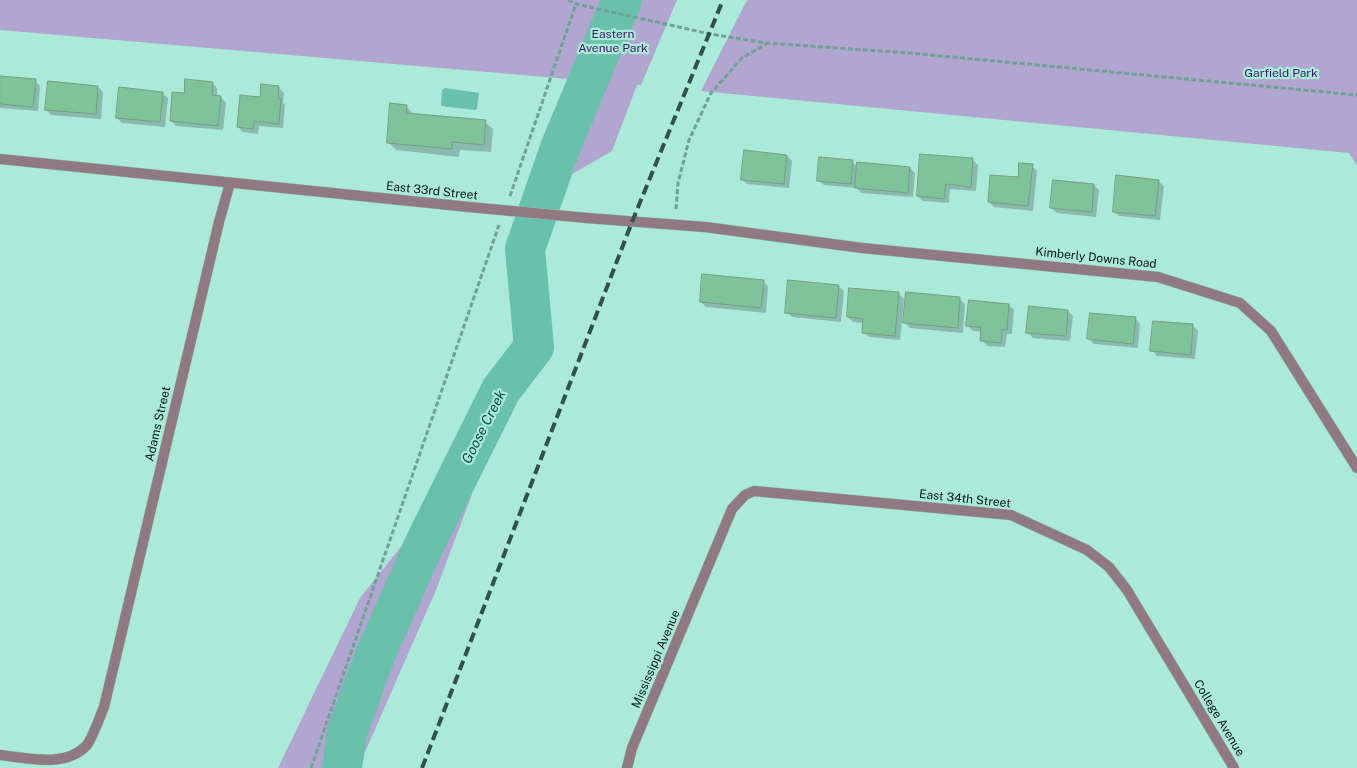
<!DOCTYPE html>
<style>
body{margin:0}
canvas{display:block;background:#abe9d8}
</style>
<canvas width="1357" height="768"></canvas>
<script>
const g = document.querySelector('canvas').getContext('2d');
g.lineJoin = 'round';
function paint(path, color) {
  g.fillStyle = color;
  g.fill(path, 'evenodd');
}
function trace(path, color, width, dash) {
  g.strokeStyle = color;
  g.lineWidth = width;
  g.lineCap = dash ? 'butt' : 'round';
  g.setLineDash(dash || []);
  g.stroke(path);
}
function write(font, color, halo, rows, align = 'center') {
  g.font = font + ' "Public Sans",sans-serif';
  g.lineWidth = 4.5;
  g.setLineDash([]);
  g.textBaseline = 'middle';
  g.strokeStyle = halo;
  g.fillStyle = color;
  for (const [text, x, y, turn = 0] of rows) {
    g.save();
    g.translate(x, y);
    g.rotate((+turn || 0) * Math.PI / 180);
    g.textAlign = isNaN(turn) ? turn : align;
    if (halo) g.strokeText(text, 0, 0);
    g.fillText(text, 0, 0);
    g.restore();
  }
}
paint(new Path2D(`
 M0,0H677L641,85H637L612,151L562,180L603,82L0,30Z
 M747,0H1357V166L1349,153L701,91Z
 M463,469L472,494L436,590L358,768H278L360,598Z`), '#b0a6cf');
paint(new Path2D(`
 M445,88L479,93L477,109L475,110L442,106L441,105L442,90Z`), '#69c0ab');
paint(new Path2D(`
 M0,77L35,81L40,86L38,111L0,108Z
 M49,82L98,87L103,92L101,119L51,115L46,109Z
 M212,83L217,88V97H221L226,103L223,130L176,126L171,121L185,94Z
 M278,87L284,93L283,102L285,105L283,128L259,126L258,134L243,132L238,127L261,98Z
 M162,93L168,98L165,127L122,123L117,118Z
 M406,106L414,115L485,122L493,129L491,152L460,150L459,157L396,150L388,142Z
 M787,156L792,161L789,188L747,184L742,179Z
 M973,160L978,165L976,191L950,189L949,203L923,201L918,196Z
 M852,162L858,167L910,168L915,173L913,197L861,193L857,188L824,185L818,180Z
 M1032,166L1037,171L1033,211L994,207L989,202L1019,178Z
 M1158,181L1164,186L1160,220L1119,216L1114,211Z
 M1094,185L1099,190L1096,217L1057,213L1051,208Z
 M763,281L768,286L766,313L706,307L701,302Z
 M838,286L844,291L841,322L792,317L787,312Z
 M851,289L899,294L904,299L900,340L869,337L863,332L864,323L853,322L848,317Z
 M960,299L965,304L963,333L910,328L905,323Z
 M1009,305L1014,310L1012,334H1007L1005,347L987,346L982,340V332L973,331L968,326Z
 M1068,311L1073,316L1070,341L1033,338L1028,333Z
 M1135,318L1140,324L1138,348L1094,344L1089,339Z
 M1154,322L1193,326L1198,331L1195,359L1157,356L1152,350Z`), '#0003');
trace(new Path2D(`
 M342,768L347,732L376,653L424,545L501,390L534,347L525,249L560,148L622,0`), '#69c0ab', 40);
const building = new Path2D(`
 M0,76L36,79L33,107L0,104Z
 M185,79L213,82L212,95L221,96L218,126L170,121L172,92L184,93Z
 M48,81L98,86L96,114L45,110Z
 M261,84L279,86L278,98L281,99L279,124L254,121L253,129L237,127L240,95L260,97Z
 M119,87L163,92L160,122L116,118Z
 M390,103L407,105L406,113L486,120L484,145L452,142V149L387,143Z
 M744,150L787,155L784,184L741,180Z
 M920,154L973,158L971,187L946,184L944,199L917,196Z
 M819,157L853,160L851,184L817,181Z
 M857,162L910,167L908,193L855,188Z
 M1019,163L1033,164L1028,206L988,202L990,175L1018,177Z
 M1116,175L1159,180L1155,216L1113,212Z
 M1053,180L1094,184L1092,212L1050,208Z
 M702,274L764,280L761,308L700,302Z
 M788,280L839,285L836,318L785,313Z
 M849,288L899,292L895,336L862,333L863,319L847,317Z
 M906,292L960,297L958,328L903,323Z
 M969,300L1009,304L1007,330L1002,329L1001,343L980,341L981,327L966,326Z
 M1029,306L1068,310L1066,336L1026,333Z
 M1090,313L1136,317L1133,344L1087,339Z
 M1153,321L1193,324L1191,355L1150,351Z`);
paint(building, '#80c299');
trace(building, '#71a082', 1);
const street = new Path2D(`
 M0,159L469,207
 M587,218L705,227L862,248L1158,277L1240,303L1271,331L1357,468
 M0,755C27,758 65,768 86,746C92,740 100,716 104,707L219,222L230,183
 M627,768L632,748L732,509L745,495L754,491L1011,515L1087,550L1109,567L1127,590L1234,768`);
trace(street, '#8cc3b4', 11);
trace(new Path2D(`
 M568,0L576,4L710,34L766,43L909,53L1357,95
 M510,196L576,4
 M676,209L678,183L689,140L711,93L742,58L766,44
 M311,768L499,225`), '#70a194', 3, [5, 2.5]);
trace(street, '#907980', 10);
trace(new Path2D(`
 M422,768L632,222L723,0`), '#305249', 4, [10, 5]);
const streetBridge = new Path2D(`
 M469,207L587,218`);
trace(streetBridge, '#8cc3b4', 11, []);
trace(streetBridge, '#907980', 10);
write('12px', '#371b63', '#abe9d8', [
 ["Eastern",613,34],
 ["Avenue Park",613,48],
 ["Garfield Park",1281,73]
]);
write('12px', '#001711', '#abe9d8', [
 ["East 33rd Street",432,191,6],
 ["Kimberly Downs Road",1096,258,6],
 ["Adams Street",158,424,-77],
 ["East 34th Street",965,499,6],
 ["Mississippi Avenue",656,659,-67],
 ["College Avenue",1219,718,59]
]);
write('italic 14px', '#005042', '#abe9d8', [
 ["Goose Creek",484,427,-63]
]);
</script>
